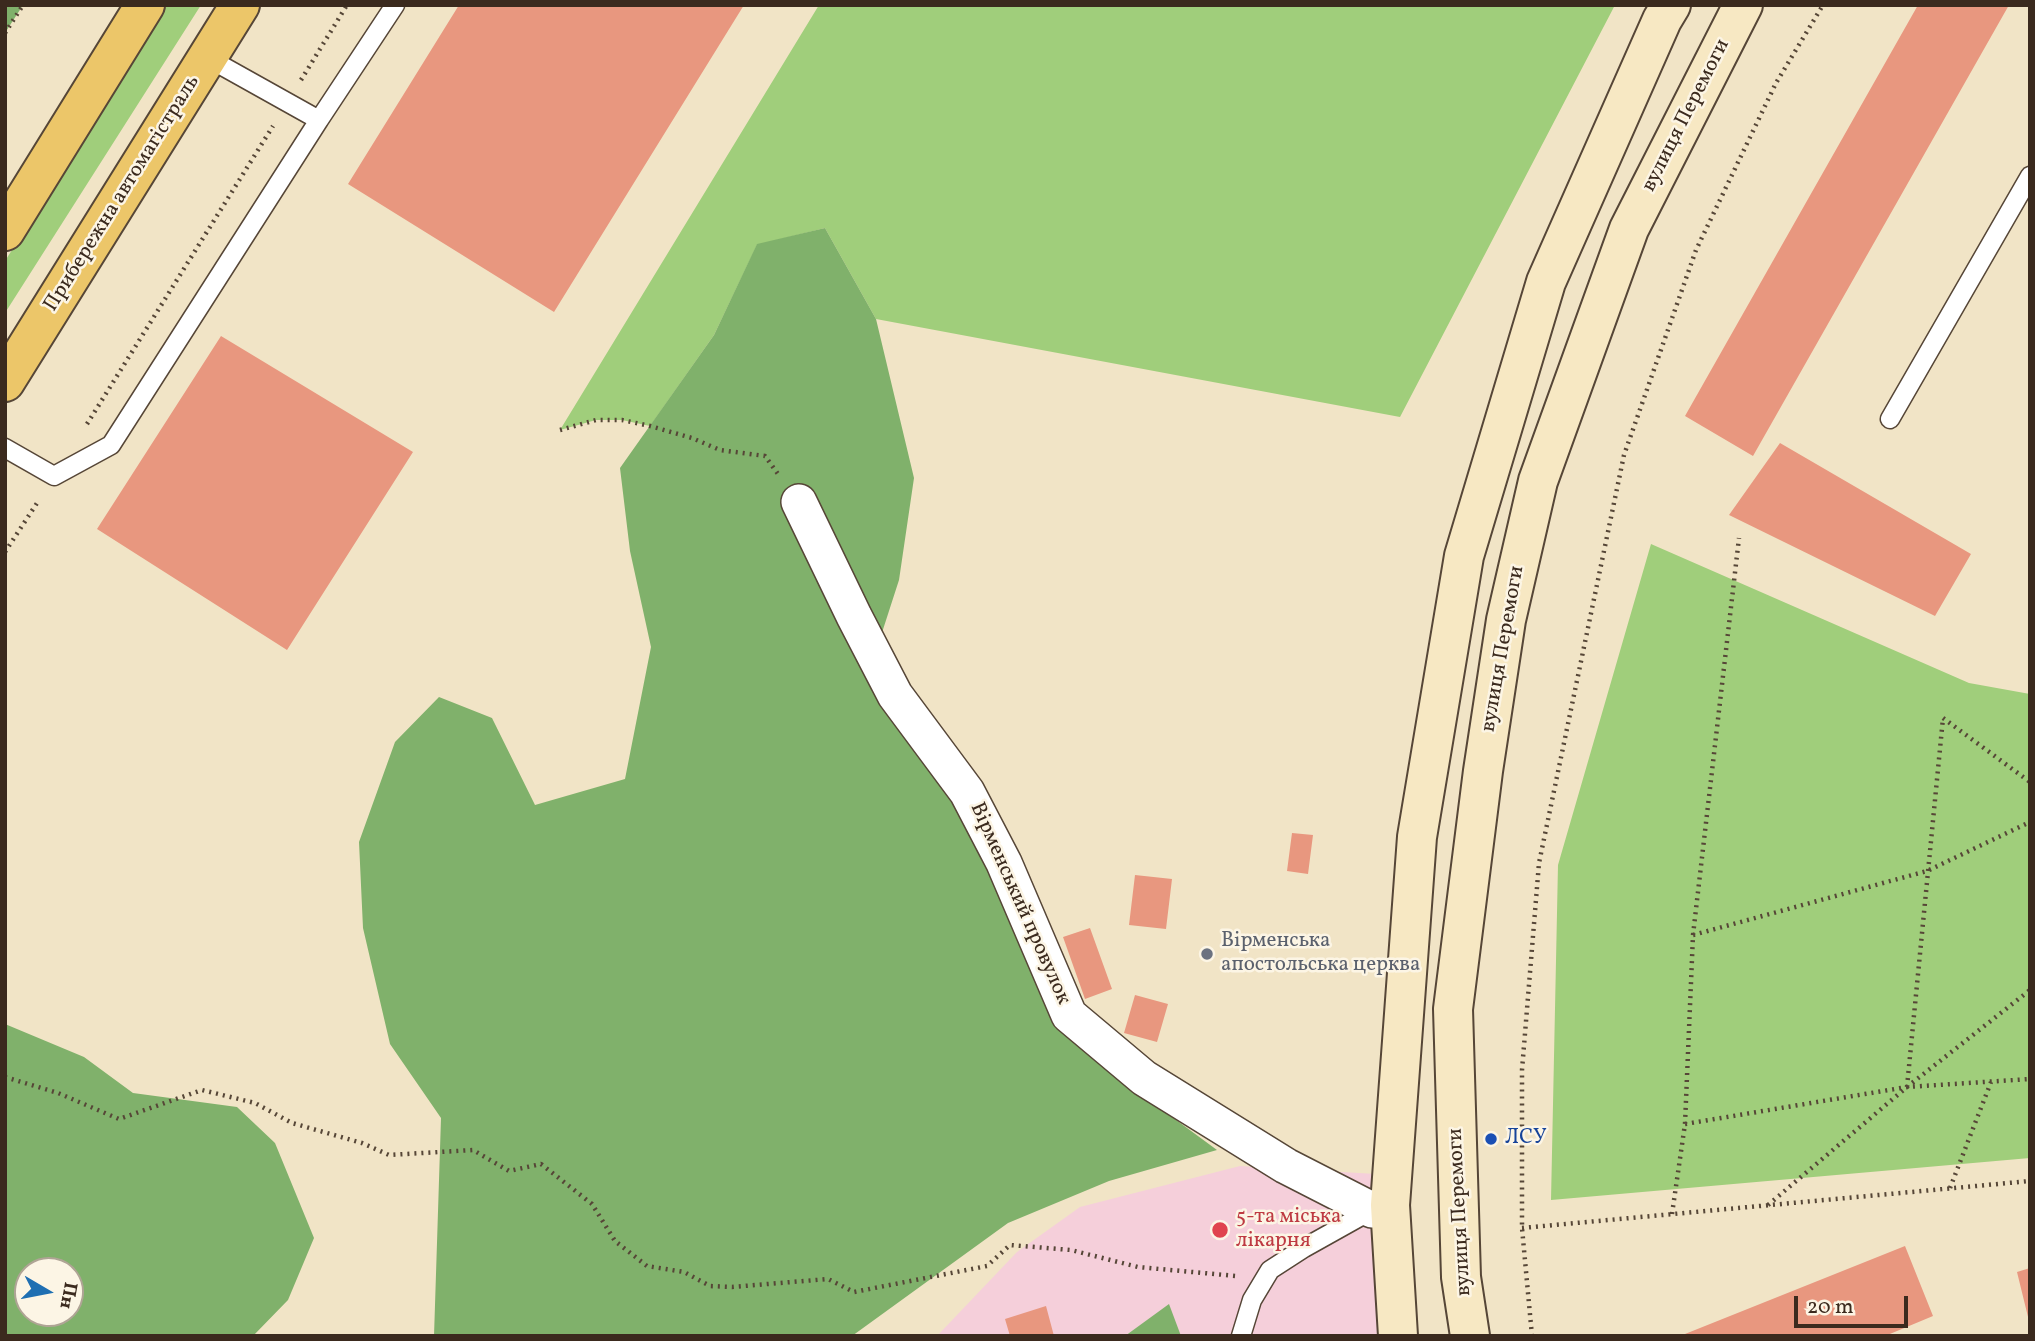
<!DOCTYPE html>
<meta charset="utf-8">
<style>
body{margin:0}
#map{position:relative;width:2035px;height:1341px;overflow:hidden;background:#f1e4c6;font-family:Vollkorn,serif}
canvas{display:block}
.frame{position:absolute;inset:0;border:7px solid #3b2a1e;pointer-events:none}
.north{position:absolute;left:14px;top:1257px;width:70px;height:70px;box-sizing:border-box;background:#fcf5e5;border:2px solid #afa495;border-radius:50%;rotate:100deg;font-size:19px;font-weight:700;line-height:28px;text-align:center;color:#3b2a1e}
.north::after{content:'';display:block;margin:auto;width:24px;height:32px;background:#1f6fb2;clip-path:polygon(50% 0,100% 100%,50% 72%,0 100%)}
.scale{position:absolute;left:1794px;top:1296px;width:114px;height:32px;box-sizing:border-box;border:4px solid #3b2a1e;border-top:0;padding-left:9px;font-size:21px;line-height:24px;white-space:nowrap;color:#3b2a1e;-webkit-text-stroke:5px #fcf5e5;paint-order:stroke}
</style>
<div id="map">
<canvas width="2035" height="1341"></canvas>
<div class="frame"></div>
<div class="north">Пн</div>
<div class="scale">20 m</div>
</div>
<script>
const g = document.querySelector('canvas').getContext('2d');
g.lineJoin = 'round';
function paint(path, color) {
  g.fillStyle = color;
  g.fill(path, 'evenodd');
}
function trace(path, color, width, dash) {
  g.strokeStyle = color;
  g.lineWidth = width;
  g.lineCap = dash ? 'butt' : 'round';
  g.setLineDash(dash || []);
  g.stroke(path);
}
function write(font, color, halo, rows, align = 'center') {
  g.font = font + ' Vollkorn,serif';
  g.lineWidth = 5;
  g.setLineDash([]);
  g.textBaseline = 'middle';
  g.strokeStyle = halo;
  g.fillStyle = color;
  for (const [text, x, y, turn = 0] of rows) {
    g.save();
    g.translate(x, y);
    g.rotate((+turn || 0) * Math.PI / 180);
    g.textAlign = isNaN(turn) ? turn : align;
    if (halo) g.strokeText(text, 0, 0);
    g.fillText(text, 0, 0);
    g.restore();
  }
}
paint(new Path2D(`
 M1240,1166L1393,1175L1398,1336H937L1017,1252L1080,1207Z`), '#f5cfda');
paint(new Path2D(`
 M167,5H201L5,313V261Z
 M819,5H1615L1400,417L876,319L825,228L757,245L714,335L650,426L622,420H596L560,430Z
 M1651,544L1969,683L2030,694V1158L1551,1200L1558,865Z`), '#a0ce7b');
paint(new Path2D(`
 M5,5H23L5,33Z
 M825,228L876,319L914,478L899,580L867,679L978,831L1123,1081L1217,1150L1109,1181L1008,1223L852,1336H434L441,1118L390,1044L363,928L359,842L395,742L439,697L492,718L535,805L625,779L651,647L630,551L620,468L714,335L757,244Z
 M5,1024L84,1057L133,1093L237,1107L275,1143L314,1238L288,1300L253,1336H5ZM28,1271H70V1313H28Z
 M1169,1304L1181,1336H1125Z`), '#80b16b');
paint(new Path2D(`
 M459,5H744L554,312L348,184Z
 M1918,5H2009L1753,456L1685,416Z
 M221,336L413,452L287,650L97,529Z
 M1780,443L1971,554L1935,616L1729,515Z
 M1292,833L1313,835L1308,874L1287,871Z
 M1135,875L1172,879L1166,929L1129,925Z
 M1090,928L1112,989L1085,999L1063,937Z
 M1135,995L1168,1004L1157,1042L1124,1033Z
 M1905,1246L1933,1316L1885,1336H1680Z
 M2030,1268V1321H2029L2017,1272Z
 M1046,1306L1054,1336H1010L1005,1319Z`), '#e8977f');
const lane = new Path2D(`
 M319,120L395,5
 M1890,419L2030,176
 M5,448L54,476L111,445L319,120L208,58
 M1241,1336L1252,1300L1270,1270L1304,1248L1372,1210`);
const street = new Path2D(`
 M799,502L854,616L895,695L967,792L1004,863L1069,1015L1144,1078L1286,1166L1372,1210L1390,1205`);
const secondary = new Path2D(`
 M1398,1336L1390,1205L1417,837L1464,556L1546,282L1662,20L1671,5
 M1470,1336L1461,1277L1453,1009L1483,771L1506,620L1538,481L1629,229L1743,5`);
const primary = new Path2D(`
 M5,231L145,5
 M5,382L240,5`);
trace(lane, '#564637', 21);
trace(street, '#564637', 38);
trace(secondary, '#564637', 42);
trace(primary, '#564637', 42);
trace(new Path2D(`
 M5,33L23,5
 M301,80L347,5
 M87,424L273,126
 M560,430L596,420H622L650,426L692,438L720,450L765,456L778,474
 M5,552L39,500
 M1943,718L2030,782
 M1693,935L1927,871L2030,822
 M5,1077L58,1093L119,1119L202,1090L255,1103L292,1123L362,1143L389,1155L473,1150L509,1171L541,1164L592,1204L615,1241L647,1266L684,1272L710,1286L732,1287L828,1279L854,1292L987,1266L1010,1245L1071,1250L1138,1267L1236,1276
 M1907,1087L1943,718
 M1685,1124L1907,1087L2030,1079
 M1950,1188L1991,1082
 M1768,1205L1907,1087L2030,990
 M1672,1214L1685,1124L1693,935L1739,538
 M1522,1228L2030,1181
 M1532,1336L1522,1228V1070L1539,863L1624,455L1696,250L1776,83L1823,5`), '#564637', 4.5, [2, 5]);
trace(lane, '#fff', 18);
trace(street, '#fff', 35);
trace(secondary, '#f7e8c3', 38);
trace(primary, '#ecc669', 38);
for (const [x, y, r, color] of [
 [1207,954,7,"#6b7280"],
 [1491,1139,7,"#1a4fb4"],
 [1220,1230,9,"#e0444e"]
]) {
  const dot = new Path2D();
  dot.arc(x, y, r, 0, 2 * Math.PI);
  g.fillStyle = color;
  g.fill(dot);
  trace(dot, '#fcf5e5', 2.5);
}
write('21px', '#3b2a1e', '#fcf5e5', [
 ["вулиця Перемоги",1687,116,-63],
 ["Прибережна автомагістраль",123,194,-58],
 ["вулиця Перемоги",1504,649,-80],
 ["Вірменський провулок",1019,904,66],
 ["вулиця Перемоги",1461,1212,-93]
]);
write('21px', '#5b616d', '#fcf5e5', [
 ["Вірменська",1221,942],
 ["апостольська церква",1221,966]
], 'left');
write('21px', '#164399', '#fcf5e5', [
 ["ЛСУ",1505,1139]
], 'left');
write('21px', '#be3a42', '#fcf5e5', [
 ["5-та міська",1236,1218],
 ["лікарня",1236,1242]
], 'left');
</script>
